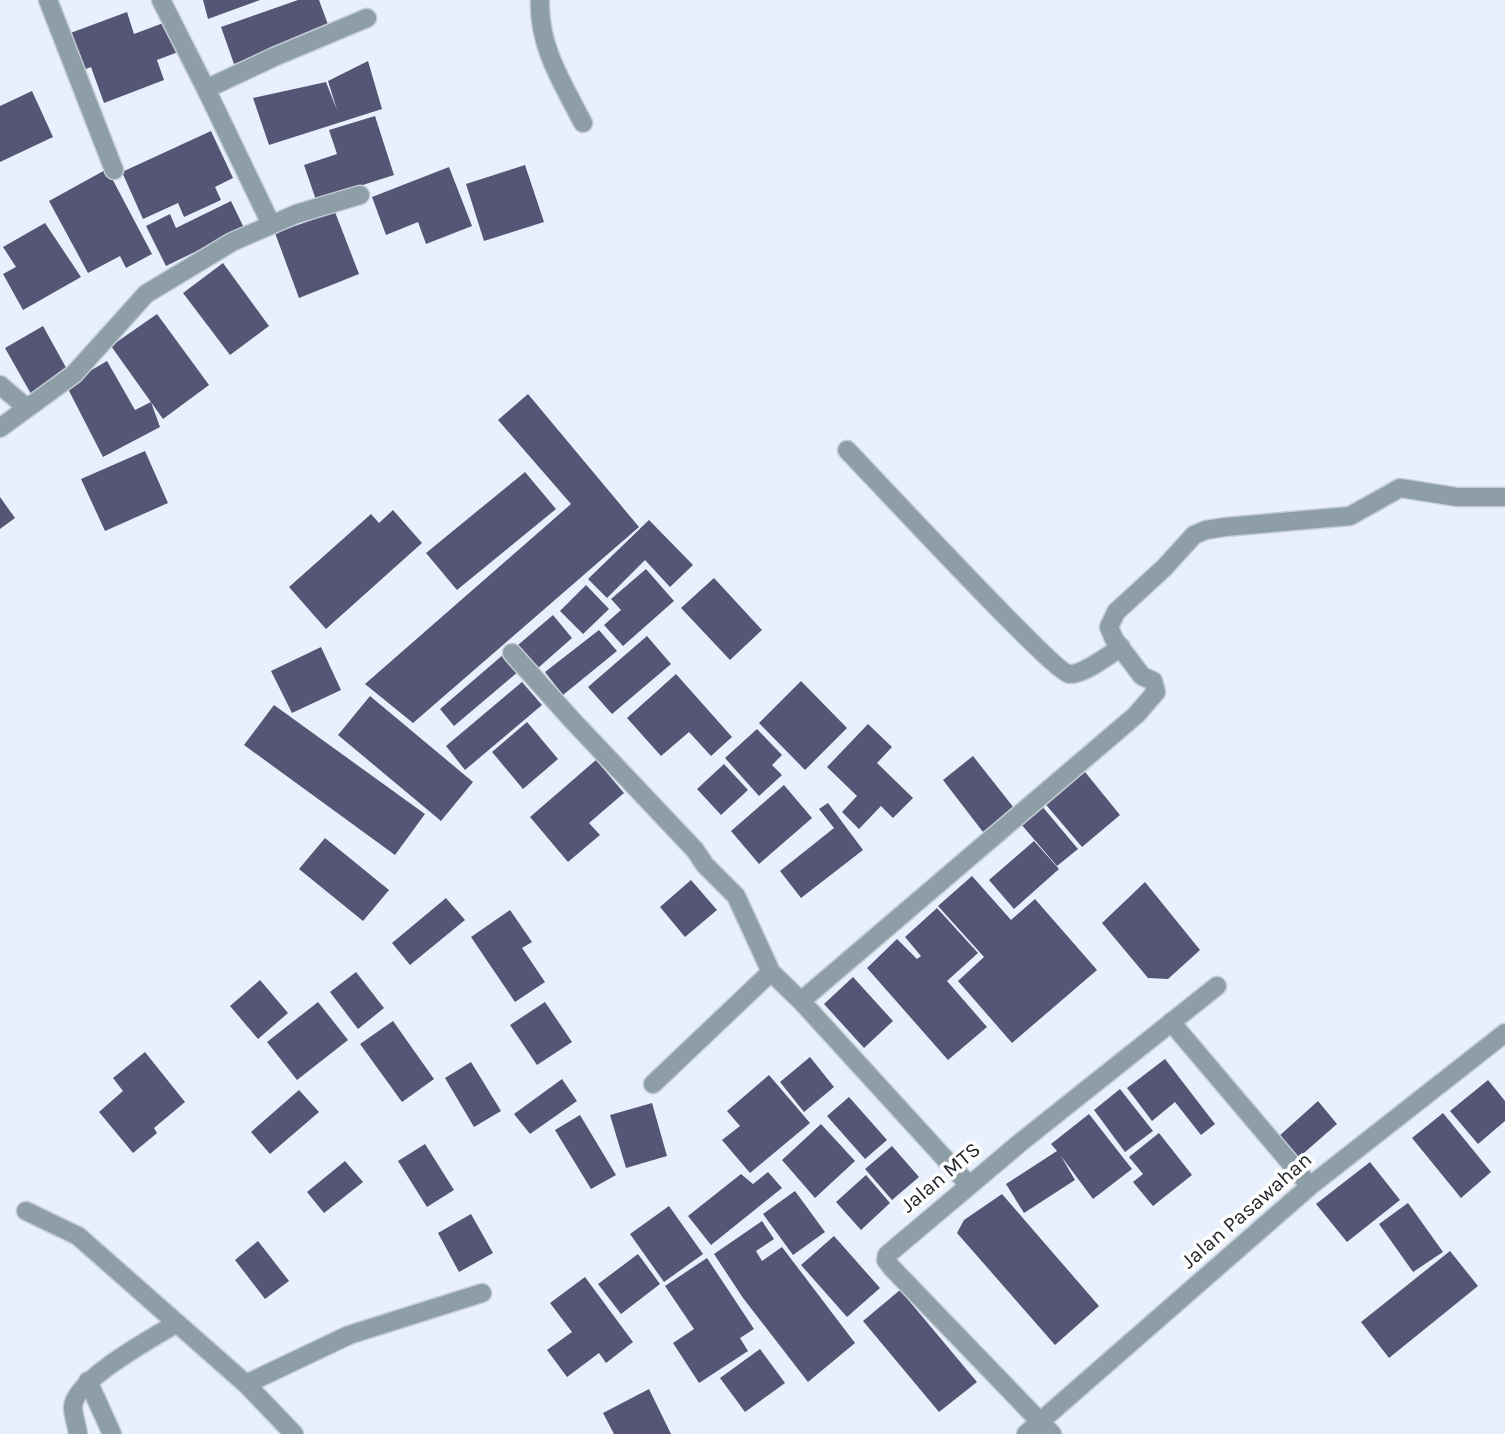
<!DOCTYPE html>
<style>
body{margin:0}
canvas{display:block;background:#e7f0fc}
</style>
<canvas width="1505" height="1434"></canvas>
<script>
const g = document.querySelector('canvas').getContext('2d');
g.lineJoin = 'round';
function paint(path, color) {
  g.fillStyle = color;
  g.fill(path, 'evenodd');
}
function trace(path, color, width, dash) {
  g.strokeStyle = color;
  g.lineWidth = width;
  g.lineCap = dash ? 'butt' : 'round';
  g.setLineDash(dash || []);
  g.stroke(path);
}
function write(font, color, halo, rows, align = 'center') {
  g.font = font + ' Karla,sans-serif';
  g.lineWidth = 7;
  g.setLineDash([]);
  g.textBaseline = 'middle';
  g.strokeStyle = halo;
  g.fillStyle = color;
  for (const [text, x, y, turn = 0] of rows) {
    g.save();
    g.translate(x, y);
    g.rotate((+turn || 0) * Math.PI / 180);
    g.textAlign = isNaN(turn) ? turn : align;
    if (halo) g.strokeText(text, 0, 0);
    g.fillText(text, 0, 0);
    g.restore();
  }
}
paint(new Path2D(`
 M203,0H260L208,19Z
 M298,0H319L330,30L234,64L221,27Z
 M127,12L134,34L166,22L178,52L157,60L164,80L104,103L91,67L78,72L65,35Z
 M368,61L382,109L269,145L253,98L326,82L337,110L328,81Z
 M32,91L53,137L0,162V106Z
 M375,116L394,175L316,200L304,165L337,154L329,130Z
 M211,131L233,178L215,187L221,200L184,217L178,203L143,219L122,172Z
 M525,165L544,222L484,241L466,184Z
 M449,167L472,226L426,244L418,222L386,235L372,197Z
 M107,169L152,254L126,268L120,256L88,273L49,201Z
 M231,201L244,228L166,266L146,226L170,214L176,228Z
 M335,212L359,274L299,298L275,233Z
 M45,223L81,277L23,310L3,274L16,267L3,247Z
 M223,263L269,326L230,355L183,293Z
 M157,314L209,385L163,419L111,346Z
 M43,326L69,373L31,394L5,348Z
 M107,361L135,410L151,402L160,427L103,457L66,385Z
 M528,394L639,527L413,723L365,684L571,504L498,420Z
 M145,451L168,503L105,531L81,479Z
 M525,472L556,509L457,590L426,553Z
 M0,497L15,518L0,529Z
 M393,510L422,543L326,629L289,587L371,514L379,523Z
 M649,520L693,565L670,587L645,560L607,598L588,579Z
 M646,569L674,601L623,646L604,625L621,610L611,599Z
 M714,578L762,630L730,660L681,608Z
 M586,585L609,609L583,634L560,611Z
 M553,615L572,638L538,668L518,645Z
 M599,630L617,651L563,695L545,672Z
 M647,636L671,664L612,714L588,687Z
 M321,647L341,690L292,713L271,671Z
 M504,654L519,671L454,726L440,709Z
 M676,674L732,737L711,756L689,732L661,756L627,718Z
 M801,681L847,728L805,770L759,723Z
 M522,682L542,705L465,770L446,746Z
 M370,696L473,782L441,821L338,735Z
 M274,705L425,814L395,855L244,745Z
 M527,722L558,759L523,789L492,752Z
 M868,724L892,747L877,763L913,798L893,818L881,806L859,829L842,812L857,796L827,767Z
 M757,729L782,755L772,765L782,775L759,796L725,758Z
 M973,756L1014,808L983,832L943,780Z
 M596,760L624,793L589,823L600,835L568,862L530,817Z
 M724,764L748,790L721,815L697,789Z
 M1081,767L1120,815L1082,847L1042,800Z
 M784,785L812,818L759,864L731,831Z
 M828,803L863,850L801,898L780,871L834,828L819,809Z
 M1041,805L1078,849L1057,866L1020,823Z
 M325,838L389,890L363,921L299,869Z
 M1034,841L1059,869L1014,909L989,880Z
 M972,876L1011,920L1035,899L1097,970L1012,1043L958,981L984,957L938,906Z
 M691,880L717,910L685,937L660,907Z
 M1145,882L1200,950L1168,979L1148,978L1102,923Z
 M446,898L465,920L410,965L392,943Z
 M937,908L978,953L947,981L987,1027L948,1060L867,968L897,939L917,959L921,956L905,937Z
 M510,910L532,942L522,948L545,982L515,1002L471,937Z
 M356,972L384,1008L358,1029L330,992Z
 M853,977L893,1021L864,1048L824,1004Z
 M260,980L288,1013L258,1039L230,1006Z
 M318,1002L348,1040L297,1080L267,1042Z
 M545,1002L572,1042L537,1065L510,1025Z
 M393,1021L434,1079L402,1102L360,1044Z
 M145,1052L185,1102L154,1128L157,1133L133,1153L99,1112L123,1091L113,1078Z
 M810,1057L834,1087L804,1112L780,1082Z
 M1165,1059L1215,1124L1201,1135L1175,1102L1152,1121L1127,1088Z
 M471,1062L501,1111L474,1127L445,1078Z
 M769,1075L810,1123L750,1173L722,1140L740,1126L727,1111Z
 M562,1079L577,1101L530,1134L514,1114Z
 M1488,1080L1505,1101V1121L1478,1144L1450,1111Z
 M1120,1089L1153,1131L1125,1152L1094,1110Z
 M299,1090L319,1112L270,1154L251,1132Z
 M849,1097L887,1140L865,1159L827,1116Z
 M1318,1101L1337,1124L1297,1159L1278,1137Z
 M652,1103L667,1156L626,1168L610,1115Z
 M1443,1113L1491,1172L1461,1198L1412,1138Z
 M1089,1114L1132,1169L1093,1199L1061,1156L1075,1180L1024,1213L1006,1184L1057,1151L1051,1144Z
 M580,1115L616,1175L591,1189L555,1130Z
 M821,1124L855,1161L815,1198L782,1160Z
 M1159,1133L1192,1175L1153,1206L1133,1182L1143,1174L1129,1157Z
 M425,1144L454,1190L427,1207L398,1161Z
 M892,1146L919,1177L892,1200L865,1169Z
 M345,1161L363,1182L324,1213L307,1192Z
 M1370,1162L1400,1200L1347,1242L1316,1204Z
 M768,1172L782,1188L711,1245L688,1216L741,1174L753,1184Z
 M866,1175L890,1203L861,1230L836,1202Z
 M795,1191L825,1232L793,1255L763,1214Z
 M1002,1194L1099,1306L1055,1345L957,1233L964,1220Z
 M1408,1203L1443,1252L1413,1272L1379,1224Z
 M669,1206L703,1254L664,1282L630,1234Z
 M471,1214L493,1253L459,1272L438,1233Z
 M762,1221L774,1239L756,1251L762,1261L782,1247L855,1343L808,1382L743,1298L714,1254Z
 M834,1236L880,1288L847,1317L801,1265Z
 M258,1241L289,1281L265,1299L235,1260Z
 M1450,1251L1478,1286L1389,1358L1361,1322Z
 M638,1254L660,1284L621,1314L598,1284Z
 M707,1258L754,1329L740,1338L748,1351L699,1383L673,1343L694,1329L665,1286Z
 M585,1277L633,1342L606,1363L599,1353L567,1377L547,1350L572,1332L550,1303Z
 M900,1290L977,1382L939,1412L863,1321Z
 M760,1349L785,1383L745,1412L720,1378Z
 M649,1389L671,1434H614L603,1413Z`), '#555676');
const minor = new Path2D(`
 M48,0L114,170
 M161,0L206,89L274,57L367,18
 M540,0C538,46 563,84 583,123
 M206,89L271,224
 M0,385L27,408
 M0,428L74,374L146,294L232,242L296,214L360,195
 M847,450C873,477 1053,671 1069,674C1083,675 1109,655 1121,647
 M512,653L572,720L695,850L705,865L736,896L771,972L801,1001L969,1185
 M801,1001L1136,715L1156,692L1153,681L1142,676L1114,639L1109,627L1116,612L1164,568L1194,535L1206,530L1225,527L1350,516L1400,488L1457,497H1505
 M1171,1022L1310,1186
 M653,1084L771,972
 M26,1211L78,1236L246,1384L294,1434
 M88,1381L112,1434
 M246,1384L349,1335L482,1293
 M78,1434C77,1426 73,1415 73,1407C74,1380 154,1337 177,1323
 M1026,1434L1310,1186L1505,1033
 M1052,1434L892,1268L886,1260L887,1255L1021,1142L1217,986`);
trace(minor, '#c4ccd6', 21);
trace(minor, '#8d9ea7', 18);
write('21px', '#23262b', '#fff', [
 ["Jalan MTS",941,1178,-40],
 ["Jalan Pasawahan",1247,1211,-41]
]);
</script>
